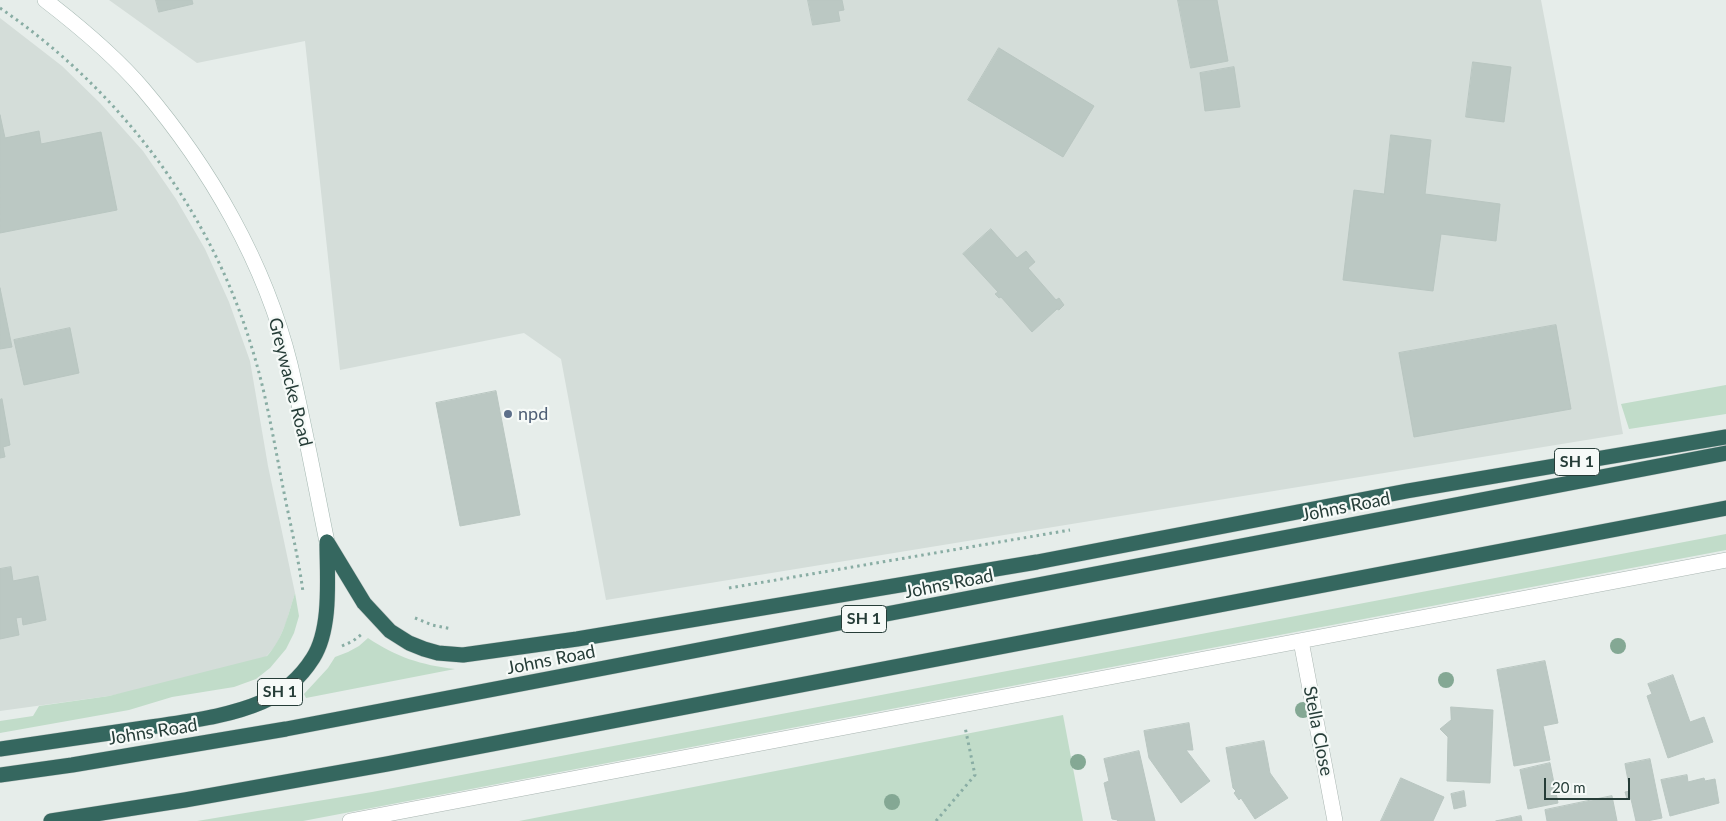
<!DOCTYPE html>
<style>
body{margin:0}
#map{position:relative;width:1726px;height:821px;overflow:hidden;background:#e6edea;font-family:Lato,sans-serif}
canvas{display:block}
.scale{position:absolute;left:1544px;top:778px;width:86px;height:22px;box-sizing:border-box;border:2px solid #263d38;border-top:0;padding-left:6px;font-size:15px;line-height:18px;white-space:nowrap;color:#263d38;-webkit-text-stroke:4px #f6faf8;paint-order:stroke}
</style>
<div id="map">
<canvas width="1726" height="821"></canvas>
<div class="scale">20 m</div>
</div>
<script>
const g = document.querySelector('canvas').getContext('2d');
g.lineJoin = 'round';
function paint(path, color) {
  g.fillStyle = color;
  g.fill(path, 'evenodd');
}
function trace(path, color, width, dash) {
  g.strokeStyle = color;
  g.lineWidth = width;
  g.lineCap = dash ? 'butt' : 'round';
  g.setLineDash(dash || []);
  g.stroke(path);
}
function write(font, color, halo, rows, align = 'center') {
  g.font = font + ' Lato,sans-serif';
  g.lineWidth = 4.5;
  g.setLineDash([]);
  g.textBaseline = 'middle';
  g.strokeStyle = halo;
  g.fillStyle = color;
  for (const [text, x, y, turn = 0] of rows) {
    g.save();
    g.translate(x, y);
    g.rotate((+turn || 0) * Math.PI / 180);
    g.textAlign = isNaN(turn) ? turn : align;
    if (halo) g.strokeText(text, 0, 0);
    g.fillText(text, 0, 0);
    g.restore();
  }
}
paint(new Path2D(`
 M109,0H1541L1623,434L606,600L561,359L524,333L340,370L305,41L197,63Z
 M0,18L62,66L100,103L143,151L176,199L205,249L229,302L250,361L268,466L295,593L286,623L276,646L256,667L109,696L0,711Z`), '#d4ddd9');
paint(new Path2D(`
 M1726,385V414L1629,429L1621,404Z
 M1726,534V550L303,821H197L372,792Z
 M295,593L299,616L294,633L286,649L270,668L256,679L234,687L172,697L129,710L0,733V721L33,716L39,706L109,696L267,656C283,639 288,615 295,593Z
 M368,638C396,657 421,665 455,669L306,698L304,694L328,668L335,657L348,652L359,646Z
 M1063,715L1083,821H519Z`), '#c1dcc9');
const building = new Path2D(`
 M156,0H192L193,4L159,12Z
 M808,0H842L844,10L838,11L840,21L813,25Z
 M1178,0H1217L1228,61L1191,68Z
 M999,48L1094,106L1063,157L968,100Z
 M1473,62L1511,67L1504,122L1466,117Z
 M1234,67L1240,107L1205,111L1200,73Z
 M0,115L5,138L39,131L41,144L101,132L117,210L0,233Z
 M1391,135L1431,140L1425,194L1500,204L1496,241L1441,234L1433,291L1343,280L1354,190L1384,194Z
 M991,229L1017,258L1026,251L1035,262L1028,268L1056,300L1059,298L1064,305L1059,310L1057,309L1032,332L1001,297L999,298L995,294L998,292L963,254Z
 M0,288L12,347L0,349Z
 M1556,325L1571,409L1414,437L1399,353Z
 M70,328L79,373L24,385L14,340Z
 M496,391L520,515L460,526L436,403Z
 M2,399L10,445L3,447L5,457L0,458V400Z
 M11,567L13,581L38,576L46,620L23,625L22,617L16,618L19,635L0,639V569Z
 M1545,661L1558,723L1543,726L1550,760L1514,766L1497,670Z
 M1673,675L1690,722L1704,717L1713,742L1668,758L1647,696L1652,694L1648,684Z
 M1451,707L1493,710L1490,783L1447,781L1448,737L1440,729L1451,720Z
 M1189,723L1193,750H1186L1210,781L1181,803L1149,758L1144,731Z
 M1264,741L1270,773L1288,798L1255,819L1241,798L1239,800L1234,793L1236,791L1233,788L1226,748Z
 M1139,751L1155,821H1117L1118,820L1112,819L1104,783L1109,781L1104,759Z
 M1650,759L1662,818L1647,821H1636L1631,799H1627L1625,792L1630,791L1625,764Z
 M1550,763L1558,803L1528,809L1520,770Z
 M1687,775L1688,782L1704,778L1705,781L1715,779L1719,803L1670,816L1661,780Z
 M1401,778L1444,797L1433,821H1381Z
 M1464,791L1466,806L1454,809L1451,794Z
 M1612,796L1617,821H1547L1545,810Z
 M1521,816L1522,821H1496Z`);
paint(building, '#bbc8c3');
trace(building, '#b9c6c1', 1);
const street = new Path2D(`
 M1301,641L1335,821
 M350,821L1726,560`);
const secondary = new Path2D(`
 M45,0C80,27 115,56 143,89C210,168 265,263 290,364C304,423 315,483 327,542`);
const highway = new Path2D(`
 M327,542L364,603L390,631L409,643L424,649L438,653L463,655L577,639L1037,562L1407,491L1726,437
 M0,749C50,742 101,734 151,727C188,721 227,717 262,702C283,693 301,677 313,658C332,628 327,577 327,542
 M0,775L72,765L286,729L1726,453
 M51,821L185,800L387,764L1726,508`);
trace(street, '#a9b5b1', 16);
trace(secondary, '#a5b8b2', 16);
trace(highway, '#c2c9c7', 16);
trace(new Path2D(`
 M0,8C121,91 213,213 254,355C266,395 273,436 281,477C288,515 298,554 303,592
 M729,588L1070,530
 M415,618L432,625L452,629
 M342,646L353,641L362,634
 M936,821L975,775L965,727`), '#89ada4', 3, [2.5, 4]);
trace(street, '#fff', 15);
trace(secondary, '#fff', 15);
trace(highway, '#35675f', 15);
g.fillStyle = '#84a894';
for (const [x, y] of [
 [1618,646],
 [1446,680],
 [1303,710],
 [1078,762],
 [892,802]
]) {
  g.beginPath();
  g.arc(x, y, 8, 0, 2 * Math.PI);
  g.fill();
}
for (const [x, y, r, color] of [
 [508,414,5,"#5c6f8a"]
]) {
  const dot = new Path2D();
  dot.arc(x, y, r, 0, 2 * Math.PI);
  g.fillStyle = color;
  g.fill(dot);
  trace(dot, '#f6faf8', 2);
}
for (const [x, y, w] of [
 [1577,462,45],
 [864,619,45],
 [280,692,45]
]) {
  const box = new Path2D();
  box.roundRect(x - w / 2, y - 13.5, w, 27, 4);
  g.fillStyle = '#f6faf8';
  g.fill(box);
  trace(box, '#263d38', 1);
}
write('bold 16px', '#263d38', null, [
 ["SH 1",1577,462],
 ["SH 1",864,619],
 ["SH 1",280,692]
]);
write('18px', '#263d38', '#f6faf8', [
 ["Greywacke Road",290,382,76],
 ["Johns Road",1346,507,-11],
 ["Johns Road",949,584,-11],
 ["Johns Road",551,660,-11],
 ["Stella Close",1318,731,79],
 ["Johns Road",153,732,-9]
]);
write('18px', '#4e5e75', '#f6faf8', [
 ["npd",518,414]
], 'left');
</script>
